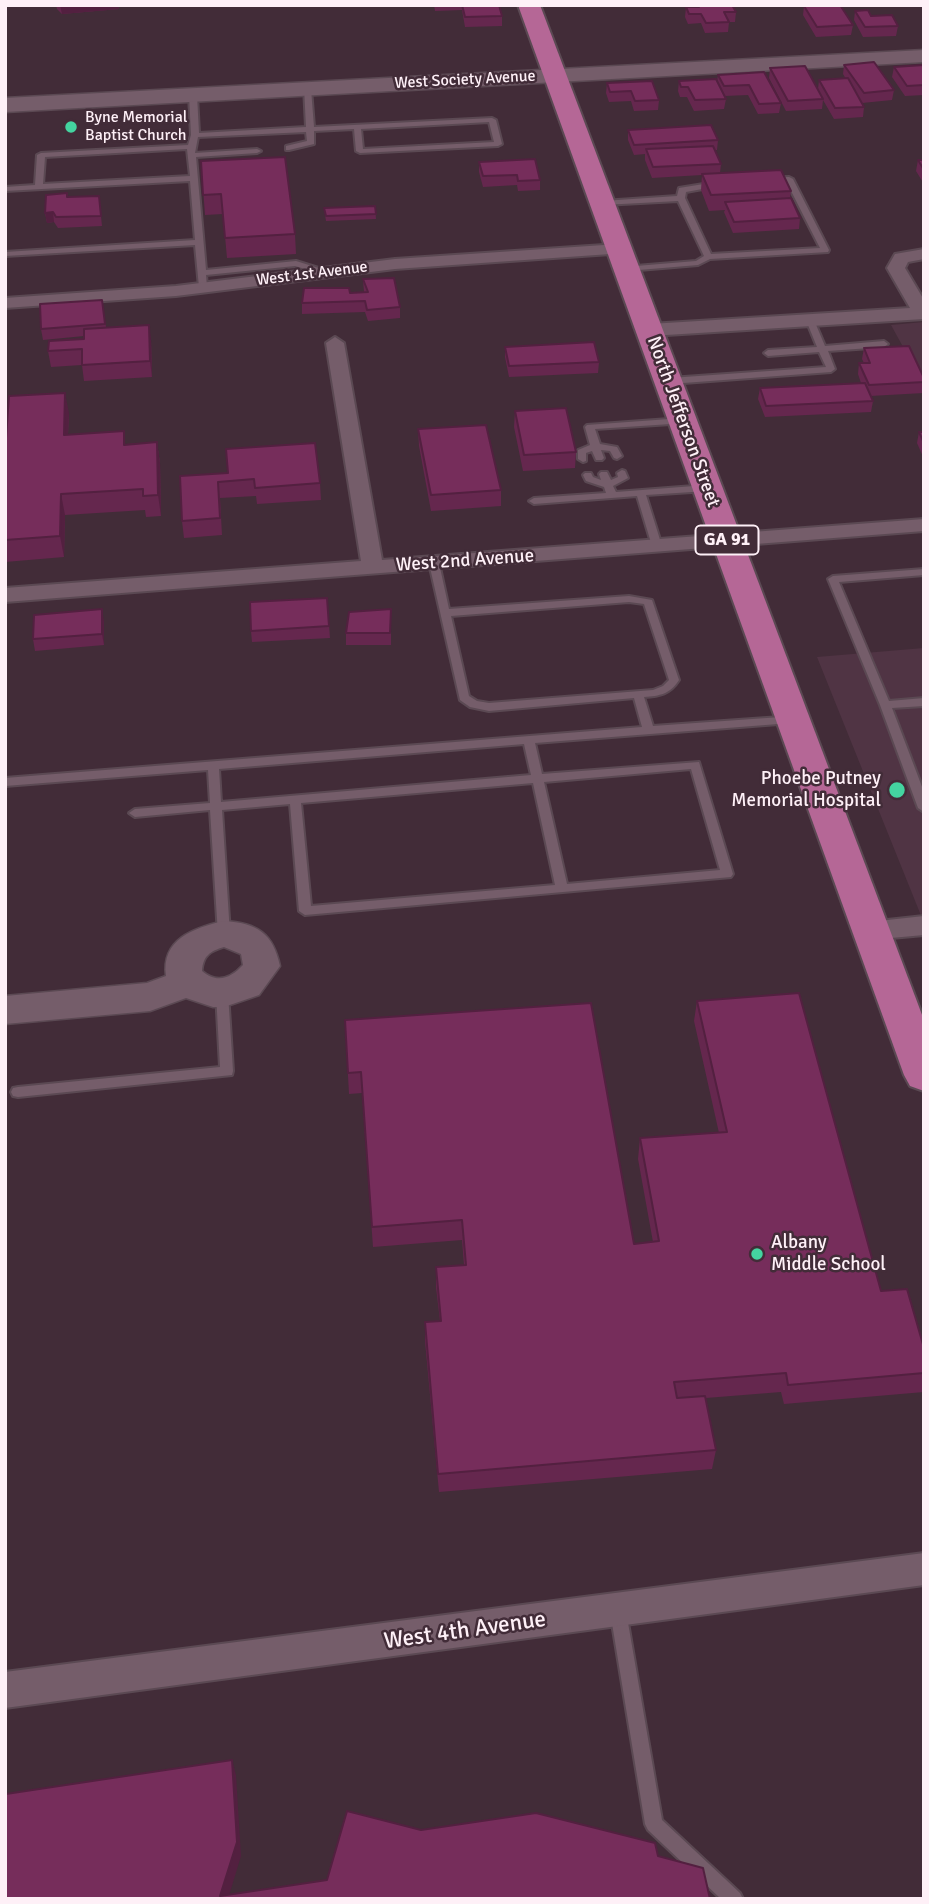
<!DOCTYPE html>
<style>
body{margin:0}
#map{position:relative;width:929px;height:1904px;overflow:hidden;background:#422c38;font-family:Signika,sans-serif}
canvas{display:block}
.frame{position:absolute;inset:0;border:7px solid #fef0f7;pointer-events:none}
</style>
<div id="map">
<canvas width="929" height="1904"></canvas>
<div class="frame"></div>
</div>
<script>
const g = document.querySelector('canvas').getContext('2d');
g.lineJoin = 'round';
function paint(path, color) {
  g.fillStyle = color;
  g.fill(path, 'evenodd');
}
function trace(path, color, width, dash) {
  g.strokeStyle = color;
  g.lineWidth = width;
  g.lineCap = dash ? 'butt' : 'round';
  g.setLineDash(dash || []);
  g.stroke(path);
}
function write(font, color, halo, rows, align = 'center') {
  g.font = font + ' Signika,sans-serif';
  g.lineWidth = 5;
  g.setLineDash([]);
  g.textBaseline = 'middle';
  g.strokeStyle = halo;
  g.fillStyle = color;
  for (const [text, x, y, turn = 0] of rows) {
    g.save();
    g.translate(x, y);
    g.rotate((+turn || 0) * Math.PI / 180);
    g.textAlign = isNaN(turn) ? turn : align;
    if (halo) g.strokeText(text, 0, 0);
    g.fillText(text, 0, 0);
    g.restore();
  }
}
paint(new Path2D(`
 M924,322V385L891,325Z
 M924,648V923L817,657Z`), '#503444');
const lane = new Path2D(`
 M304,87L311,89L314,127L492,118L496,120L502,144L498,146L360,153L356,151L354,129L314,131V144L289,150H286V146L307,141L306,132L198,137L195,153L257,149L261,151L257,153L196,157L206,270L296,261L325,270V274H322L295,266L206,275L207,287L203,290L199,287L195,245L5,256V252L195,240L190,181L5,191V187L35,185L37,155L41,153L188,145L191,135L189,95L193,93L197,95L199,133L306,127ZM489,122L494,142L363,149L361,129ZM187,149L190,176L43,184L45,157Z
 M789,177L793,179L829,250L828,252L710,259L698,265L627,271H624V267L696,261L704,256L678,201L603,205L599,203L603,201L677,196L679,188L716,182H719V186L686,192L685,198L711,254L820,248L786,181L769,182L765,180L769,178Z
 M810,317L814,320L825,346L884,341L888,344L884,347L828,351L835,369L831,372L670,384L666,381L670,378L826,367L819,352L768,356L764,353L768,350L817,347L806,320Z
 M683,418L686,419V423L595,429L600,444L617,447L622,456L617,459L614,458L610,451L601,450L604,458L602,460H596L592,451L586,453V461L583,462L578,459V450L590,445L585,427L587,425Z
 M622,470L625,471L628,478L613,486L616,492L707,485L712,488L707,491L646,495L662,546L657,549L652,546L637,496L534,504L529,501L534,498L606,493L604,487L586,481L583,475L585,473H591L593,477L601,480L599,474L601,472H607L611,480L618,477L617,473Z
 M434,560L439,563L449,609L629,596L652,600L679,680C670,694 660,696 644,697L653,726L795,716L796,719L795,722L791,723L535,743L542,774L699,762L733,874L731,877L305,915L299,911L290,804L222,810L230,934L224,938L218,934L210,810L135,817L129,813L135,809L210,803L208,770L5,786V778L642,727L634,698L489,711L470,707L460,700L429,563ZM629,602L644,604L669,680L663,686L653,690L489,703L477,701L469,696L451,616ZM524,744L531,775L221,802L219,769ZM691,769L720,870L567,884L544,782ZM533,783L555,885L311,906L301,803Z
 M924,569V575L839,582L889,701L924,698V706L892,708L924,792V812L918,808L880,705L828,579L833,576Z
 M222,988L226,990L228,993L233,1071L232,1075L18,1097L13,1096L11,1092L13,1088L18,1087L220,1067L216,993L218,990Z
 M618,1603L624,1605L626,1611L662,1820L740,1893L743,1899H721L648,1830L645,1824L610,1611L612,1605Z`);
const street = new Path2D(`
 M619,244L628,249L625,253L395,269L176,296L5,308V298L176,286L395,259Z
 M924,249V259L908,262L905,268L924,300V319L650,336L641,330L650,324L910,308L887,268L895,254Z
 M335,337L344,343L382,560L924,519V531L5,602V588L361,561L326,343Z
 M924,916V935L869,940L860,937L856,930L860,923Z
 M924,1553V1585L5,1708V1672Z`);
const secondary = new Path2D(`
 M924,50V62L5,112V98Z
 M224,921C257,923 273,933 280,966L259,995L224,1007H213L186,998L150,1011L5,1024V996L147,983L166,976C161,939 194,928 224,921ZM224,947L241,954L243,965C231,978 217,984 202,971C203,956 210,951 224,947Z`);
const primary = new Path2D(`
 M518,5H540L924,1020V1091L910,1086L904,1075Z`);
trace(lane, '#5b4953', 4);
trace(street, '#5b4953', 4);
trace(secondary, '#5b4953', 3);
trace(primary, '#5b4953', 4);
paint(lane, '#755d6a');
paint(street, '#755d6a');
paint(secondary, '#755d6a');
paint(primary, '#b56796');
paint(new Path2D(`
 M56,5H119V9L62,14L57,9Z
 M193,5H226L193,6Z
 M434,5H499L502,16V26L465,27L462,10L435,11Z
 M694,5H732L736,12L735,22H729L728,32L705,33L701,23L688,24L685,17L686,7H694Z
 M804,6L853,25L851,35L816,37L803,15Z
 M855,11L898,26L896,36L863,37L854,20Z
 M844,65L894,90L892,100L862,103L864,107L863,117L834,119L823,100L822,109L786,111L769,78L770,68L818,89L819,80L846,79L843,74Z
 M924,65V95L905,96L892,77L894,67Z
 M764,72L781,103L779,113L758,114L748,95L724,96L726,99L724,109L694,111L687,97H680L678,91L679,81L717,82L718,75Z
 M607,83L659,100L658,110L634,111L631,101L609,102L606,93Z
 M628,130L718,140L717,150H715L721,164L720,173L791,191L790,198L800,218L799,229L733,233L724,212L725,210L709,211L701,190L702,175L652,178L645,160V154L634,155L628,140Z
 M918,160H924V184L916,171Z
 M201,161L295,234L296,254L227,258L223,214L205,215Z
 M479,162L540,180V190L518,191L517,185L483,187L479,172Z
 M99,196L102,226L58,228L54,222L47,223L45,213L68,197Z
 M375,206L376,219L326,221L324,208Z
 M363,279L400,307V318L368,321L365,312L302,314V303L350,293L364,292Z
 M102,300L106,327L151,340L152,377L84,381L82,365L51,367L48,351L84,339V336L43,340L41,329Z
 M505,347L599,362L598,373L509,377L505,357Z
 M864,348L924,378V393L870,396L873,401L871,412L765,417L758,399L760,388L861,383L858,374L859,363H864L862,359Z
 M515,411L576,452L575,468L523,471L514,427Z
 M69,413L68,435L126,444L157,442L160,463L161,516L146,517L145,510L65,515L64,557L5,562V452Z
 M418,429L501,490V506L431,511L419,446Z
 M919,432H924V459L917,443Z
 M180,476L320,483L321,500L257,504L256,496L220,498L222,535L184,538L182,521Z
 M327,598L330,638L252,642L251,631Z
 M104,621V645L35,651L33,639Z
 M391,621V645H346V633Z
 M697,1001L881,1291L924,1348V1392L784,1404L781,1392L706,1398L716,1450L712,1469L439,1492L425,1341V1322L440,1321L436,1287V1267L464,1265L462,1240L373,1247L362,1093L349,1094L345,1020L634,1244L653,1242L638,1159L640,1138L719,1133L694,1021Z`), '#65274e');
paint(new Path2D(`
 M60,5H119V9L62,14Z
 M53,212L54,222L47,223L45,213Z
 M149,325L151,340L152,377L150,361Z
 M65,393L69,413L67,456L64,435Z
 M157,442L160,463L161,516L158,495Z
 M61,494L65,515L64,557L60,536Z
 M102,609L104,621V645L102,634Z
 M232,1760L236,1775L241,1856L228,1899L220,1896Z`), '#532040');
const building = new Path2D(`
 M462,5H499L502,16L465,17Z
 M698,5H732L736,12H724L729,22L706,23L701,14H689L686,7H699Z
 M840,5L853,25L817,27L804,6Z
 M868,10L871,16L892,15L898,26L865,27L855,11Z
 M874,62L894,90L864,93L844,65Z
 M924,65V85L907,86L894,67Z
 M805,66L823,99L788,101L770,68Z
 M764,72L781,103L759,104L749,85L724,86L718,75Z
 M848,78L864,107L835,108L819,80Z
 M716,79L726,99L695,100L688,87H681L679,81Z
 M652,81L659,100L635,101L631,91L610,92L607,83Z
 M711,125L718,140L634,145L628,130Z
 M713,146L721,164L653,167L646,149Z
 M285,157L295,234L225,238L221,194L203,195L201,161Z
 M535,159L540,180L518,181L517,175L483,176L479,162Z
 M918,160H924V170Z
 M781,170L791,191L711,195L702,174Z
 M67,193V197L99,196L101,216L56,217L53,212L45,213L46,195Z
 M791,198L800,218L734,222L725,202Z
 M375,206L376,214L326,216L324,208Z
 M394,278L400,307L367,310L365,301L302,303L304,288H349L350,293L368,292L363,279Z
 M102,300L105,324L41,329L40,304Z
 M149,325L150,361L82,365V349L48,351L49,341L84,339V329Z
 M594,342L599,362L509,366L505,347Z
 M909,346L924,378V382L869,385L859,363H870L864,348Z
 M865,383L873,401L766,406L760,388Z
 M65,393L64,435L124,431V445L157,442L158,495L143,496V489L61,494L60,536L5,540V452L9,396Z
 M566,408L576,452L524,455L515,411Z
 M486,425L501,490L431,495L418,429Z
 M919,432H924V443Z
 M315,443L320,483L255,488L254,479L218,482L220,518L182,521L180,476L228,473L226,449Z
 M327,598L329,626L251,631L250,602Z
 M102,609V634L33,639L34,615Z
 M391,609L390,633H346L349,612Z
 M799,993L881,1291L907,1289L924,1348V1373L788,1385L786,1373L674,1382L677,1398L705,1396L716,1450L438,1474L425,1322L441,1321L436,1267L466,1265L462,1220L372,1227L361,1072L348,1073L345,1020L591,1003L634,1244L659,1241L640,1138L727,1132L697,1001Z
 M232,1760L237,1842L220,1896L327,1880L347,1811L421,1830L536,1813L655,1843L658,1856L703,1868L710,1899H5L6,1794Z`);
paint(building, '#762d5b');
trace(building, '#532040', 2);
for (const [x, y, r, color] of [
 [71,127,7,"#44d4a0"],
 [897,790,9,"#44d4a0"],
 [757,1254,7,"#44d4a0"]
]) {
  const dot = new Path2D();
  dot.arc(x, y, r, 0, 2 * Math.PI);
  g.fillStyle = color;
  g.fill(dot);
  trace(dot, '#422c38', 2.5);
}
write('16px', '#fef0f7', '#422c38', [
 ["West Society Avenue",465,80,-3],
 ["West 1st Avenue",312,274,-7]
]);
write('16px', '#fef0f7', '#422c38', [
 ["Byne Memorial",85,118],
 ["Baptist Church",85,136]
], 'left');
for (const [x, y, w] of [
 [727,540,63]
]) {
  const box = new Path2D();
  box.roundRect(x - w / 2, y - 14.5, w, 29, 5);
  g.fillStyle = '#422c38';
  g.fill(box);
  trace(box, '#fef0f7', 2);
}
write('bold 18px', '#fef0f7', null, [
 ["GA 91",727,540]
]);
write('19px', '#fef0f7', '#422c38', [
 ["North Jefferson Street",683,422,70],
 ["West 2nd Avenue",465,561,-4]
]);
write('19px', '#fef0f7', '#422c38', [
 ["Phoebe Putney",881,779],
 ["Memorial Hospital",881,801],
 ["Albany",771,1243,"left"],
 ["Middle School",771,1265,"left"]
], 'right');
write('23px', '#fef0f7', '#422c38', [
 ["West 4th Avenue",465,1631,-8]
]);
</script>
